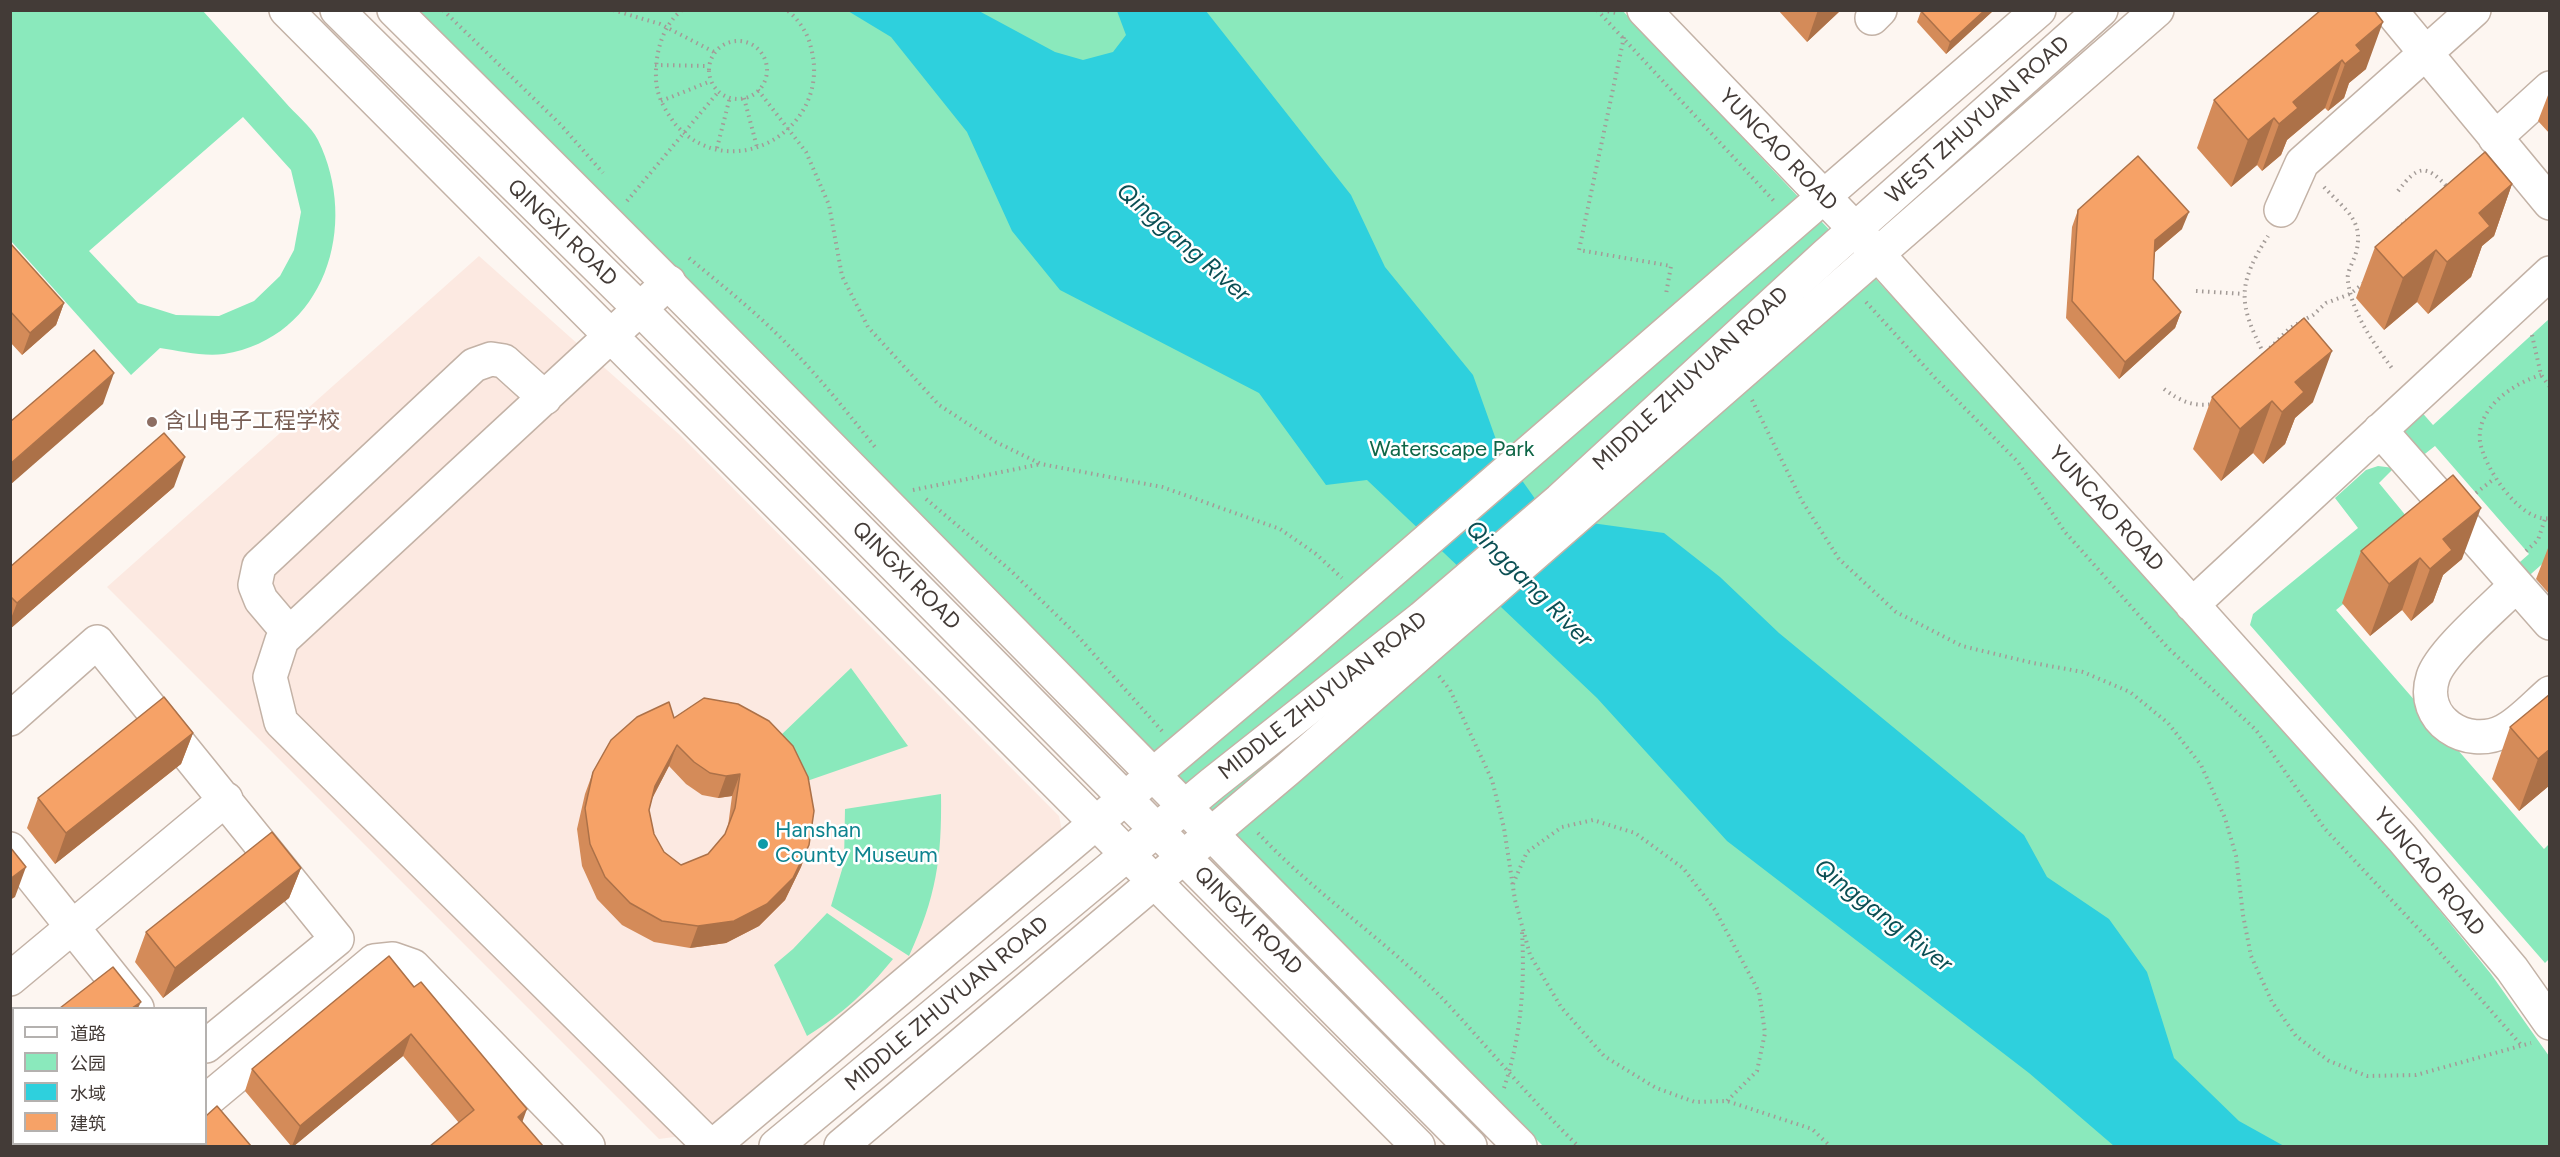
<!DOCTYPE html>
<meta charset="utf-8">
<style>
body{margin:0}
#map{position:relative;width:2560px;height:1157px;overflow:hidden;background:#fdf6f1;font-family:Figtree,"Noto Sans SC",sans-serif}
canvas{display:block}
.frame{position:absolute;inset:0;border:12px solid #433b37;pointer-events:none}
.legend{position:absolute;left:12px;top:1007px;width:195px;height:138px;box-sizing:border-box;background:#fff;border:2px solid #b4b1af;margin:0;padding:8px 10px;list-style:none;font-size:18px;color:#433b37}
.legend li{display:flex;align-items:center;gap:12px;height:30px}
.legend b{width:30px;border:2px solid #b4b1af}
</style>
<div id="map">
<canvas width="2560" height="1157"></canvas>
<div class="frame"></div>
<ul class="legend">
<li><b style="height:8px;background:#fff"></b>道路</li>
<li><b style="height:16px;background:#8ae9bc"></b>公园</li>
<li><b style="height:16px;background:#2ed0dd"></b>水域</li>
<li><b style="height:16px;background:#f6a267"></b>建筑</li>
</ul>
</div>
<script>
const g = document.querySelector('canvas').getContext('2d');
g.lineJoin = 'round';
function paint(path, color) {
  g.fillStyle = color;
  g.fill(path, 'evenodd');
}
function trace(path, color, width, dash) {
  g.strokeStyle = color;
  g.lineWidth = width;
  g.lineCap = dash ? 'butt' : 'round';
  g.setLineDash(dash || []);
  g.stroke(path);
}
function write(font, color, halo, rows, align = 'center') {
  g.font = font + ' Figtree,"Noto Sans SC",sans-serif';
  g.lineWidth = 5;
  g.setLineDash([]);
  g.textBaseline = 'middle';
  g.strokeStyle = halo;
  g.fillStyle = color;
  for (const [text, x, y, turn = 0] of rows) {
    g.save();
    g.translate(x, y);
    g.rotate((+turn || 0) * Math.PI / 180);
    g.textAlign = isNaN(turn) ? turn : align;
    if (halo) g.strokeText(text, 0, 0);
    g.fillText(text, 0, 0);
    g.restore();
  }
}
paint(new Path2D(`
 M479,256L680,435L1059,816L1062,831L727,1130L659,1139L107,587Z`), '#fce9e1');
paint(new Path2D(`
 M10,11H203C230,41 258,72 285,102C295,114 311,126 318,140C360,225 325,338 224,354C204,357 180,351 160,348L131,375L11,241ZM243,117L291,170L301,212L294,250L280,276L254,301L219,316L176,315L138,303L89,251Z
 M411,11H1623L1921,327L2389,848L2491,974L2549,1056V1146H1543Z
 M2549,319V558L2523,581L2512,569L2529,554L2435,446L2417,460L2402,442L2403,423L2419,409L2433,425Z
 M2378,466L2394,468L2379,483L2416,528L2441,523L2336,610L2544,849L2549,844V959L2545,963L2250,625L2253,614L2358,528L2335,498L2366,470Z
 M851,668L908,746L807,781L780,736Z
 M941,794C942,859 936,897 909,956L831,906L844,863L845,809Z
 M827,913L893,959C866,992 844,1013 807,1036L774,965L793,949Z`), '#8ae9bc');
paint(new Path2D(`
 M848,11H979L1055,52L1083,60L1113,52L1126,35L1117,11H1206L1351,195L1385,267L1473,375L1499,448L1548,517L1664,533L1720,577L1779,633L2024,835L2047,877L2109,919L2147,972L2174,1058L2239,1121L2284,1146H2114L2029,1073L1727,841L1597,698L1367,480L1326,485L1259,393L1060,290L1012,231L967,132L891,37Z`), '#2ed0dd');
const minor = new Path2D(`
 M286,10L1418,1146
 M1644,10L1855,229L2402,838L2512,969L2550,1023
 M2390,10L2550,203
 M1872,18L1880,10
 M2495,138L2550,88
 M2281,210L2302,163L2474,10
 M669,282L282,640L270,677L281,722L710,1146
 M2380,430L2550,623
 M2516,585C2496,606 2441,652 2433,677C2419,720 2467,750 2504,731C2520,723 2536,705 2550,693
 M2192,605L2550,273
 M289,633L261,600L255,585L259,566L474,365L491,359L504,361L545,398
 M10,719L97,642L337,939L206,1046
 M10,849L137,1008
 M10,979L226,799
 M10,1097L14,1101
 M206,1101L374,961L393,959L413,966L588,1146
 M50,1144L53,1146
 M82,1146L86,1144
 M151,1146L155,1144
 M713,1146L1302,649L2039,10
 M841,1146L1288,769L2157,10`);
const major = new Path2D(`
 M337,10L641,310L1470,1146
 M394,10C774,385 1144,768 1520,1146
 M776,1146L1212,784L1422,618L1560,500L1825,256L2101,10`);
trace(minor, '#c3b2a6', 36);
trace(major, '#c3b2a6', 36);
trace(new Path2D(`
 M443,10L561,125L603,173
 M613,10L660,24L714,52
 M682,10C661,27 655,55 656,80C657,97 666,112 676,125C732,188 833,128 811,48C808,33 799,20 787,10
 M1597,10L1774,201
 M1602,10L1616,13
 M1624,37L1579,250L1671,266L1666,294
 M709 70a29 29 0 1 1 58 0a29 29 0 1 1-58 0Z
 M655,65L709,66
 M758,90L806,152L829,205L842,276L868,327L939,405L996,442L1041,464L1162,487L1280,529L1316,554L1342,578
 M744,98L757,147
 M661,101L711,81
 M717,148L730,97
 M2324,187C2346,211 2366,221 2355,256C2352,264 2346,274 2348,282C2353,316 2375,345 2394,371
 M2398,191C2418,165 2426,163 2449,189
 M627,201L719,91
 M2389,237L2407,220
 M689,258C713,278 737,297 760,318C803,357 839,402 875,447
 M2196,291L2244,294
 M1866,302L1936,379L2018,462L2065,532L2168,648L2256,730L2325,829L2428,939L2522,1046
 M2532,335L2541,375L2550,387
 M2270,348L2290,328L2313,315L2326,303L2350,294L2364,283
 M2264,354C2238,303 2237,285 2268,236
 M2541,375C2514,383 2476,408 2480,441C2483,466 2521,524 2550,518
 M2164,389C2180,401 2193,407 2213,404
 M1752,400L1802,501L1839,559L1896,612L1962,646L2033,663L2083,672L2130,692L2168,723L2201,765L2225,818L2236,856L2243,915L2251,956L2272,1002L2296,1036L2329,1061L2367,1076L2416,1075L2531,1043
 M913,490L1041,464
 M2476,493L2495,478
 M926,499L1010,570L1076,634L1162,731
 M2526,551L2538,540L2545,519
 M1439,676L1450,690L1492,780L1504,828L1515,900L1530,955L1561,1007L1604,1056L1656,1088L1695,1102L1727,1101L1812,1129L1830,1146
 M1258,833C1314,893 1384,939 1442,998C1488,1047 1530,1099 1578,1146
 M1513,884L1527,852L1562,827L1593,820L1635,833L1683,868L1715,910L1759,992L1765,1033L1757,1071L1727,1101
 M1504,1088C1521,1037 1525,985 1522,932`), '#a39b97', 4, [1.5, 4.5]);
trace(minor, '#fff', 33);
trace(major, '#fff', 33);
paint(new Path2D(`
 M1778,10H1841L1807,42Z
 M1994,10L1946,54L1917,22L1921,11Z
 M2321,10L2366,69L2349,83L2344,98L2328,111L2325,108L2287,140L2281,155L2262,171L2257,165L2231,187L2197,148L2214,100Z
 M2550,90V134L2538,121Z
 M2512,184L2494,236L2482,246L2471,277L2428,314L2417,302L2384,330L2356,298L2375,247Z
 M2078,210L2182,229L2154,253L2153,279L2181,312L2175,328L2119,379L2066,318L2072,227Z
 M10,243L64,303L56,325L22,355L10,342Z
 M2212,397L2313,402L2295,418L2285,444L2263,464L2253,453L2221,481L2193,449Z
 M174,487L10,629V567Z
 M2550,543V595L2536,579Z
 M2361,551L2462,559L2443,575L2433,602L2411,621L2402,610L2370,636L2342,603Z
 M2550,694V785L2519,811L2492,779L2510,727Z
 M704,698L809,845L801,867L785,900L759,926L726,943L690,948L654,942L622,925L597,899L582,866L577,829L585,794L593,772ZM669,766L686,784L702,795L718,798L732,796L728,826L725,834L708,854L681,865L664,852L654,834L649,810L652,799Z
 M193,733L181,764L55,864L27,828L38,798Z
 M301,868L289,898L163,998L135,962L146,932Z
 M389,956L522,1122L459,1123L403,1056L294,1146H291L245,1091L252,1069Z`), '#d48b59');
paint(new Path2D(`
 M1818,10H1841L1807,42Z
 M1985,10H1994L1946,54L1950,42Z
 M2383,22L2366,69L2349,83L2344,98L2328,111L2345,64L2356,45Z
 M2342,60L2325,108L2287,140L2281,155L2262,171L2279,124L2293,102Z
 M2274,118L2257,165L2231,187L2248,140Z
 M2512,184L2494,236L2482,246L2471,277L2428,314L2447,262L2479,213Z
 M2189,212L2182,229L2149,257L2155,240Z
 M2436,250L2417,302L2384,330L2403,278Z
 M64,303L56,325L22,355L30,333Z
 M2181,312L2175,328L2119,379L2125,362Z
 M2332,351L2313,402L2295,418L2285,444L2263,464L2282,412L2295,382Z
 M114,373L103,404L10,485V464Z
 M2272,401L2253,453L2221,481L2240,429Z
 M185,457L174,487L10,629V621L17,603Z
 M2481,508L2462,559L2443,575L2433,602L2411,621L2430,569L2443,539Z
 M2420,558L2402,610L2370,636L2389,584Z
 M193,733L181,764L55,864L66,833Z
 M677,745L669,766L647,808L655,786Z
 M2550,749V785L2519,811L2538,759Z
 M740,774L732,796L718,798L726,776Z
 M809,845L801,867L785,900L759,926L726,943L690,948L698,926Z
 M26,867L15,897L10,900V879Z
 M301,868L289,898L163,998L175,968Z
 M141,1002L138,1008H132Z
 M411,1034L403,1056L294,1146H292L300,1126Z
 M527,1109L519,1131L518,1117Z`), '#ac7148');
const building = new Path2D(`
 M1985,10L1950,42L1921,11L1922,10Z
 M2321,10H2374L2383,22L2356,45L2361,51L2345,64L2342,60L2293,102L2298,108L2279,124L2274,118L2248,140L2214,100Z
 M2485,152L2512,184L2479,213L2490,226L2447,262L2436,250L2403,278L2375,247Z
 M2138,156L2189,212L2155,240L2153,279L2181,312L2125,362L2072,301L2078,210Z
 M10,243L64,303L30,333L10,311Z
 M2304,318L2332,351L2295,382L2304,392L2282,412L2272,401L2240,429L2212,397Z
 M94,350L114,373L10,464V422Z
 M164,433L185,457L17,603L10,596V567Z
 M2453,475L2481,508L2443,539L2452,550L2430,569L2420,558L2389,584L2361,551Z
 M2550,694V749L2538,759L2510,727Z
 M164,697L193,733L66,833L38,798Z
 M704,698L738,704L769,721L793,746L808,777L814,811L809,845L793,878L767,904L734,921L698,926L662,921L630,903L605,877L590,844L585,808L593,772L611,740L637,717L669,702L674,718ZM677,745L694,762L710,773L726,776L740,774L735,808L725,834L708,854L681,865L664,852L654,834L649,810L655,786Z
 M272,832L301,868L175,968L146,932Z
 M10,847L26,867L10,879Z
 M389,956L414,987L421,982L527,1109L518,1117L543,1146H430L474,1110L411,1034L300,1126L252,1069Z
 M113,967L141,1002L132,1008H60Z
 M217,1106L251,1146H169L173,1143H206V1116Z`);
paint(building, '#f6a267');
trace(building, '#ac7148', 1.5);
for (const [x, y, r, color] of [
 [152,422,6,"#8d6e63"],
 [763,844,6,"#0f9aa8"]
]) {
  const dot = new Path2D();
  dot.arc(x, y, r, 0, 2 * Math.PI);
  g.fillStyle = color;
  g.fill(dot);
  trace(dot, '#fff', 2);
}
write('22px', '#433b37', '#fff', [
 ["WEST ZHUYUAN ROAD",1978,120,-42],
 ["YUNCAO ROAD",1778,150,46],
 ["QINGXI ROAD",562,233,44],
 ["MIDDLE ZHUYUAN ROAD",1691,379,-43],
 ["YUNCAO ROAD",2106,509,48],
 ["QINGXI ROAD",906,576,45],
 ["MIDDLE ZHUYUAN ROAD",1323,696,-38],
 ["YUNCAO ROAD",2429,872,50],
 ["QINGXI ROAD",1248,921,45],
 ["MIDDLE ZHUYUAN ROAD",947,1004,-40]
]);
write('22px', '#785e54', '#fff', [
 ["含山电子工程学校",164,422]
], 'left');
write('22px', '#0f6647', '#fff', [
 ["Waterscape Park",1452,450]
]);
write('22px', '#0d838f', '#fff', [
 ["Hanshan",775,831],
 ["County Museum",775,856]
], 'left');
write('italic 24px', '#0b4f54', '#fff', [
 ["Qinggang River",1183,243,41],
 ["Qinggang River",1529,584,45],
 ["Qinggang River",1883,916,38]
]);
</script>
